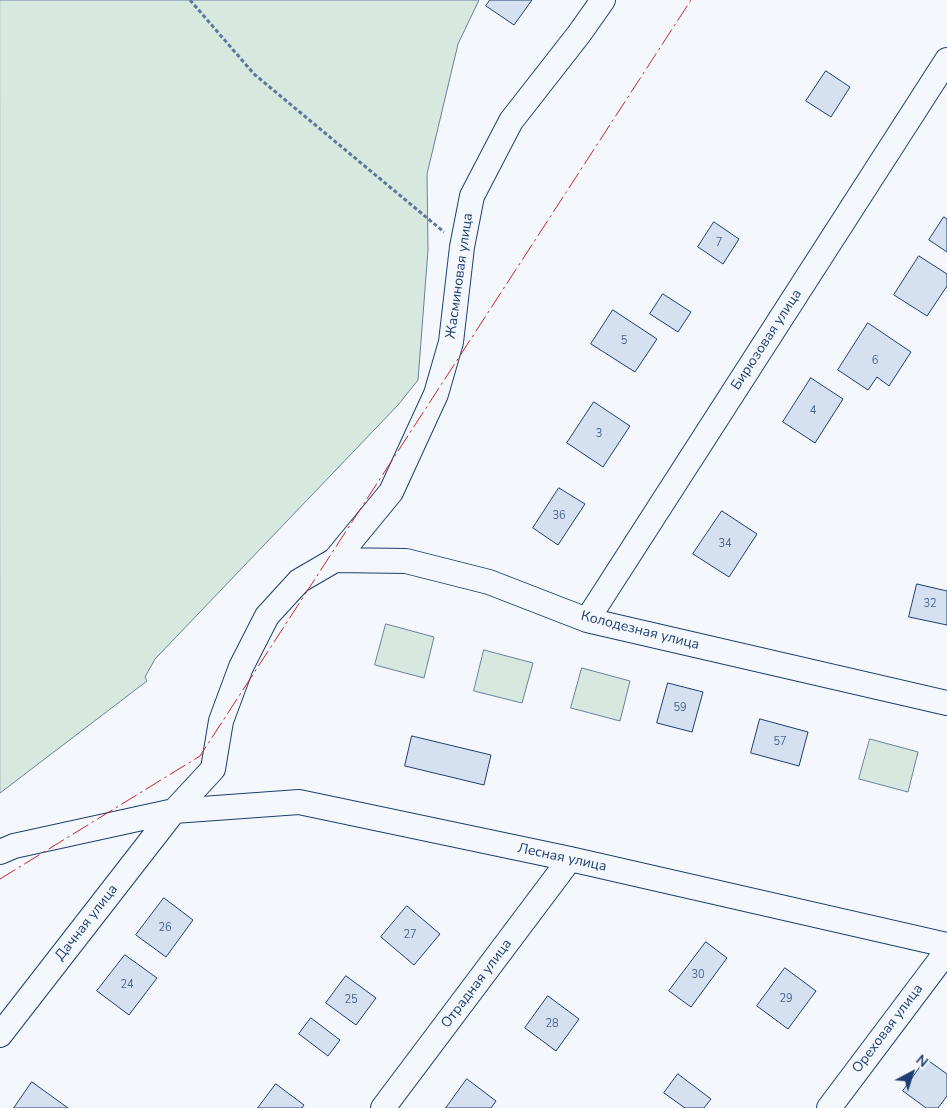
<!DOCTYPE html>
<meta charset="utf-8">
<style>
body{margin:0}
#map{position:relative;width:947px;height:1108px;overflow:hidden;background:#f4f7fb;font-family:"Nunito Sans",sans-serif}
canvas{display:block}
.north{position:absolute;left:887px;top:1048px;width:50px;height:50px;-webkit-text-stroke:4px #f4f7fb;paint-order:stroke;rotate:40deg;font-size:14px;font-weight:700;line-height:20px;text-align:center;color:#1d3f73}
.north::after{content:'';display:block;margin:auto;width:18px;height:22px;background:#1d3f73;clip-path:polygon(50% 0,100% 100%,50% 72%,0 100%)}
</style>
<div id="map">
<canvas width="947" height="1108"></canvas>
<div class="north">N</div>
</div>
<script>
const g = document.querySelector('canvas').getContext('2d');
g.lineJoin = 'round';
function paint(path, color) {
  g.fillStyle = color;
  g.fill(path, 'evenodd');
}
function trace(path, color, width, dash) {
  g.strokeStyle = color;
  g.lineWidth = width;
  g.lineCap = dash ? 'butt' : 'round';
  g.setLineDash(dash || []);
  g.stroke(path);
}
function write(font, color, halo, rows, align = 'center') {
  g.font = font + ' "Nunito Sans",sans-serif';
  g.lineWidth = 4;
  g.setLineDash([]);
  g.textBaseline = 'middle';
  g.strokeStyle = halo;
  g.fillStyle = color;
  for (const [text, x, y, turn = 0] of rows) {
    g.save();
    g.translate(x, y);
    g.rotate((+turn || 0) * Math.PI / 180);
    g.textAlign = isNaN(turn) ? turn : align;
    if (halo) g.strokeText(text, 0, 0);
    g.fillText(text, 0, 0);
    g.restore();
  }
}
const green = new Path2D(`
 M0,0H479L458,44L427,174L428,250L418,380L398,405L155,659L145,677L147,681L0,793Z
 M386,624L434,637L424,678L375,665Z
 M484,650L533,663L522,703L474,691Z
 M582,668L630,681L620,721L571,708Z
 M870,739L918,752L908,792L859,779Z`);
paint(green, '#d7e8df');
trace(green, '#687fa3', 1);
const building = new Path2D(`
 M490,0H532L514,25L486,6Z
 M826,71L850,87L831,117L806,101Z
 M944,217L947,219V252L929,240Z
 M714,222L739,239L723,264L698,247Z
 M919,256L947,274V286L927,316L894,295Z
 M663,294L691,312L678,332L650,314Z
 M613,310L657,339L635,372L591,344Z
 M868,323L911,352L889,386L877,377L868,390L838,370Z
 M811,378L843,399L815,443L783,422Z
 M594,402L630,426L603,467L567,443Z
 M559,488L585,504L558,545L533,528Z
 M722,511L757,534L729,577L693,554Z
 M917,584L947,591V625L909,617Z
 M668,683L703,692L692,732L657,723Z
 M760,719L808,732L799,766L751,753Z
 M412,736L491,755L484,785L405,766Z
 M164,898L193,920L166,957L136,935Z
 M407,906L440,934L414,965L381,937Z
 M706,942L727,958L691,1007L669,991Z
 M125,955L157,978L129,1015L97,991Z
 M785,968L816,991L788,1029L757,1006Z
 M346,976L376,998L356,1025L326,1003Z
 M548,996L579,1019L556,1051L525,1028Z
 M311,1018L340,1040L328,1056L299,1034Z
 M926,1059L947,1074V1096L938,1108H926L903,1091Z
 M678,1074L711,1099L704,1108H685L664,1093Z
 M467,1079L496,1101L491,1108H446Z
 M32,1082L68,1108H14Z
 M276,1084L304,1105L302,1108H258Z`);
paint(building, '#d5e0f0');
trace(building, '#1d3f73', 1);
const minor = new Path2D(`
 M335,560L406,561L489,582L587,620L947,703
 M587,620L947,60
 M0,852L14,846L174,811L299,802L570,859L947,945
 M0,1035L174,811L213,769L221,721L241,667L267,616L299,581L335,560L391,492L436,394L451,342L462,247L472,196L511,121L579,34L603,0
 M383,1108L570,859
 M829,1108L947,951`);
trace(minor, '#1d3f73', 26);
trace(new Path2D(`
 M190,0L254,74L444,232`), '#5e769c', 3, [4, 2.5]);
trace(minor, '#f4f7fb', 24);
trace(new Path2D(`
 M0,879L200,756L691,0`), '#c62828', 1, [18, 4, 2.5, 4]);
write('11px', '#4b6792', null, [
 ["7",719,243],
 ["5",624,341],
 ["6",875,361],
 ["4",813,411],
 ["3",599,434],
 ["36",559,516],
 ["34",725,544],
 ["32",930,604],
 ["59",680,708],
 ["57",780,742],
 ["26",165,928],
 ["27",410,935],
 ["30",698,975],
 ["24",127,985],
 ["29",786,999],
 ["25",351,1000],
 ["28",552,1024]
]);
write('14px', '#1d3f73', '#f4f7fb', [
 ["Жасминовая улица",460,276,-82],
 ["Бирюзовая улица",767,340,-57],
 ["Колодезная улица",640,631,14],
 ["Лесная улица",562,858,12],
 ["Дачная улица",87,923,-52],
 ["Отрадная улица",477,984,-53],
 ["Ореховая улица",888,1029,-53]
]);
</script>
